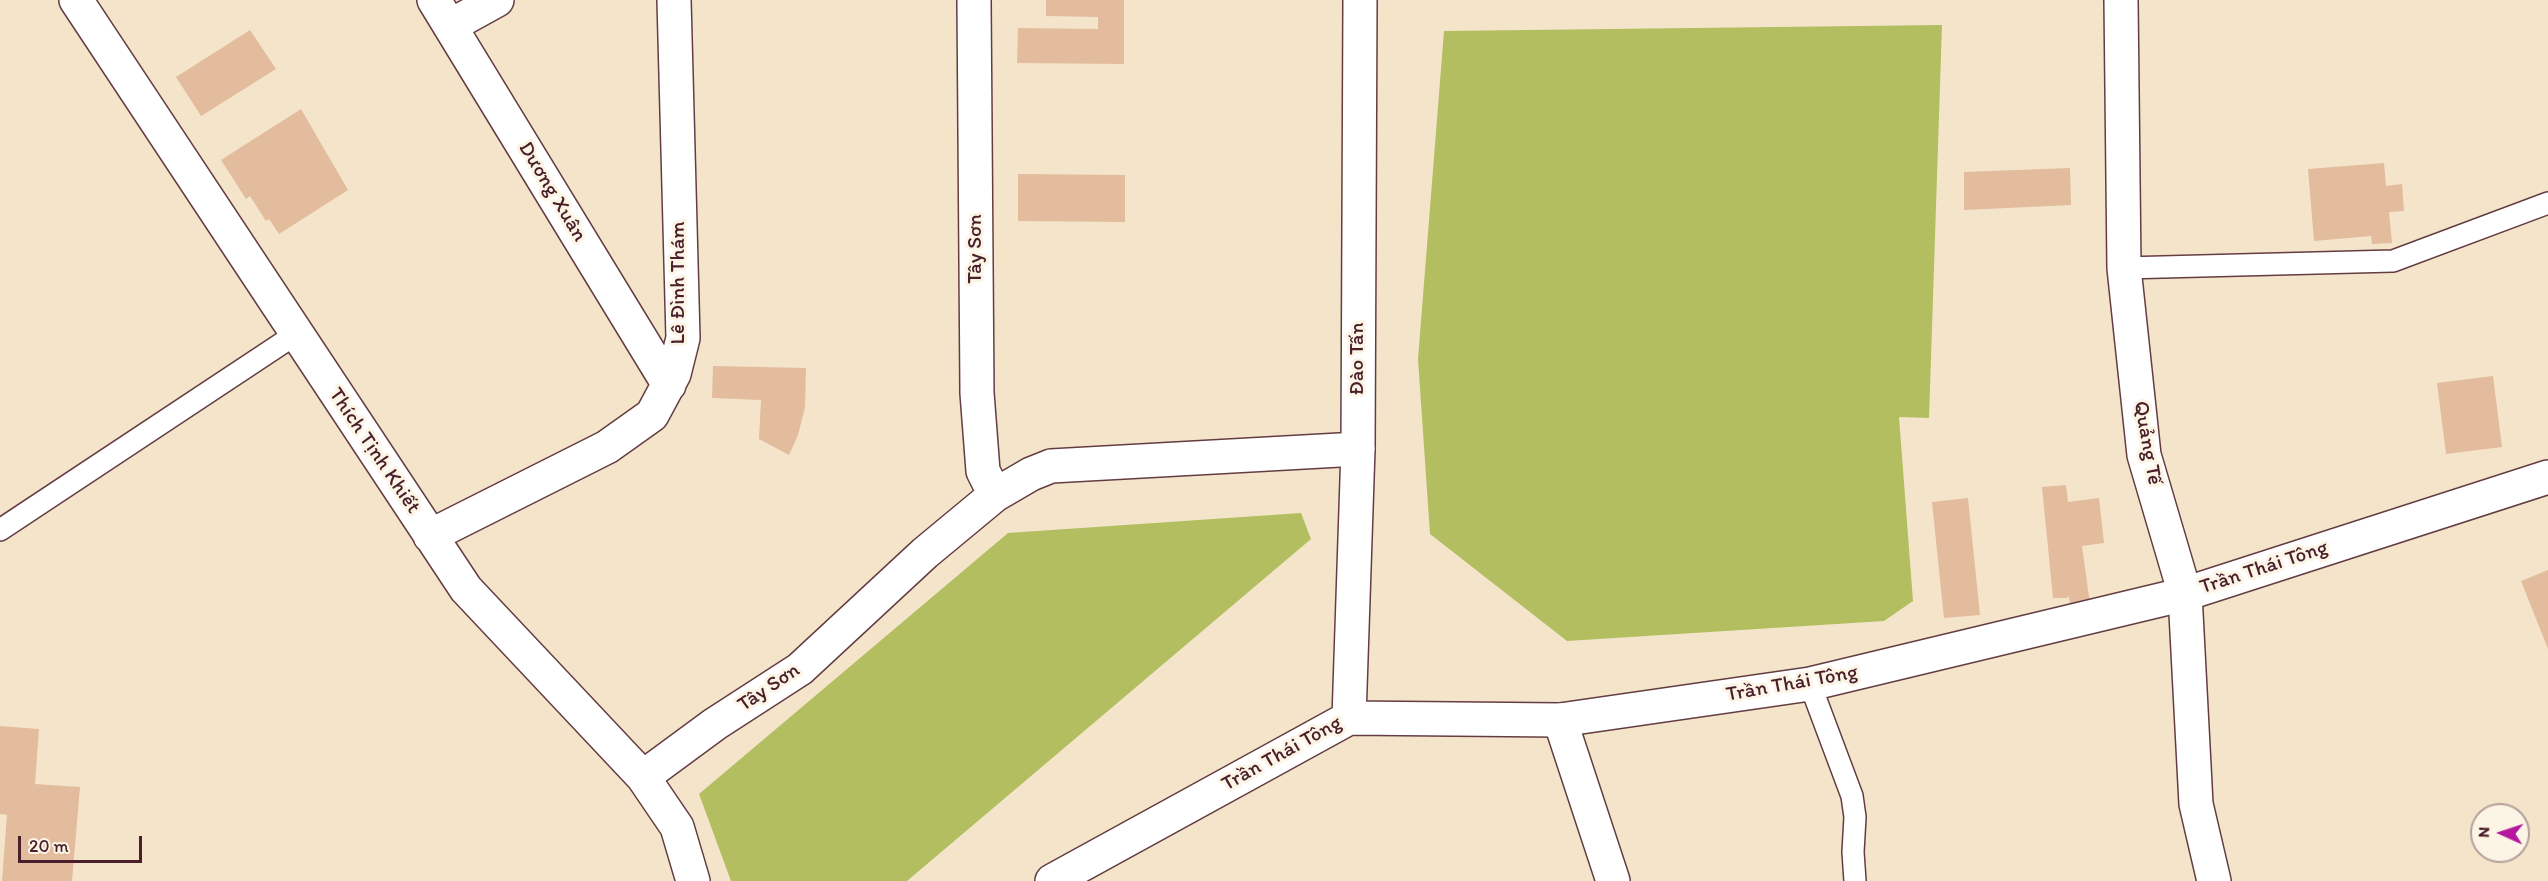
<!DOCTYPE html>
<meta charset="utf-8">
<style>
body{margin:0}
#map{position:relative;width:2548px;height:881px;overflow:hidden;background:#f4e5ca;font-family:Itim,sans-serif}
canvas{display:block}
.north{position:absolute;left:2470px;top:803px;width:60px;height:60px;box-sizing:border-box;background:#fcf5e5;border:2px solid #b59f9b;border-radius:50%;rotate:273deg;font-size:16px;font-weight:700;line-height:24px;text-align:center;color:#4a1f2b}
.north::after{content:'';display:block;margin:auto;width:21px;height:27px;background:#b5179e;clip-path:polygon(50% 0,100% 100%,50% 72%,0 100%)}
.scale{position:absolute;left:18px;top:836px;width:124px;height:27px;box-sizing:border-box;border:3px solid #4a1f2b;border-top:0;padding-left:8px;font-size:18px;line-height:21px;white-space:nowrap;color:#4a1f2b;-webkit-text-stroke:4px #fcf5e5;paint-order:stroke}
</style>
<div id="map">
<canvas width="2548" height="881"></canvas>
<div class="north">N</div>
<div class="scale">20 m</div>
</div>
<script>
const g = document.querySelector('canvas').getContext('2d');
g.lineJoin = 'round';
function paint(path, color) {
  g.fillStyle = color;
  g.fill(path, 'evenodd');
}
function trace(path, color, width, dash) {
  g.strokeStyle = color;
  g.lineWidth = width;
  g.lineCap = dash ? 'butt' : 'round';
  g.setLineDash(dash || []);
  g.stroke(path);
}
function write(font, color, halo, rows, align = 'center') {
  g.font = font + ' Itim,sans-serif';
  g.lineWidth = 6;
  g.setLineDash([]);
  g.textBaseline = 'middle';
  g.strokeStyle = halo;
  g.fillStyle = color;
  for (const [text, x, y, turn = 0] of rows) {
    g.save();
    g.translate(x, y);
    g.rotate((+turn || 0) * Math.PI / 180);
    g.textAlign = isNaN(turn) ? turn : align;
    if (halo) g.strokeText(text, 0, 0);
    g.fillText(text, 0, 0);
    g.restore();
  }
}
paint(new Path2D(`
 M1942,25L1929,418L1899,417L1913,601L1884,621L1567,641L1430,534L1418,359L1444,31Z
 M1301,513L1311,539L907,881H731L699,794L1008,533Z`), '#b2be60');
paint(new Path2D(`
 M1046,0H1124V64L1017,63L1018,28L1098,29V17L1046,16Z
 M250,30L276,69L201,116L176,77Z
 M301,109L348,190L279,234L269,219L266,221L250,196L246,199L221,160Z
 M2384,163L2386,186L2402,184L2404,211L2389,212L2392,243L2372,244L2371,236L2314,241L2308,169Z
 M2070,168L2071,205L1964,210V172Z
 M1018,174L1125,175V222L1018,221Z
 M713,366L806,368L805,407L798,435L789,455L759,439L761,400L712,398Z
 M2493,376L2502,447L2446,454L2437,383Z
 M2066,485L2068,502L2099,498L2104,543L2082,546L2090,604L2070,606L2069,596L2067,598H2053L2042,487Z
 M1968,498L1980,615L1944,618L1932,502Z
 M2548,570V649L2521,581Z
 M0,726L39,729L35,784L80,787L72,881H2L7,815L0,814Z`), '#e3bb9d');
const lane = new Path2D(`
 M2124,268L2393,261L2548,203
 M0,530L296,334
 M1810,684L1852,796L1855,817L1853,852L1855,881`);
const street = new Path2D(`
 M76,0L466,589L643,777L677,827L693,881
 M434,0L669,385
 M974,0L977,393L983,471L995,495
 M2121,0L2124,268L2144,455L2185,594L2196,804L2214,881
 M450,26L497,0
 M430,536L607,447L652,415L674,374L683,338L674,0
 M1560,720L1613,881
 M643,777L715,724L800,669L925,553L995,495L1031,474L1051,466L1358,449`);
const secondary = new Path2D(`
 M1349,718L1358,449L1360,0
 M1052,881L1349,718L1560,720L1810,684L2185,594L2548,477`);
trace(lane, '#643d43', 24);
trace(street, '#643d43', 36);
trace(secondary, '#643d43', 36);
trace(lane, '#fff', 21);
trace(street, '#fff', 33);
trace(secondary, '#fff', 33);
write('21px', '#4a1f2b', '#fcf5e5', [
 ["Dương Xuân",552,192,59],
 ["Tây Sơn",976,249,-90],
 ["Lê Đình Thám",679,283,-90],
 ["Đào Tấn",1358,359,-90],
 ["Quảng Tế",2147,443,80],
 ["Thích Tịnh Khiết",374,451,56],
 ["Trần Thái Tông",2264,568,-18],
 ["Trần Thái Tông",1792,684,-10],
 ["Tây Sơn",769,688,-34],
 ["Trần Thái Tông",1282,754,-29]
]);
</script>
